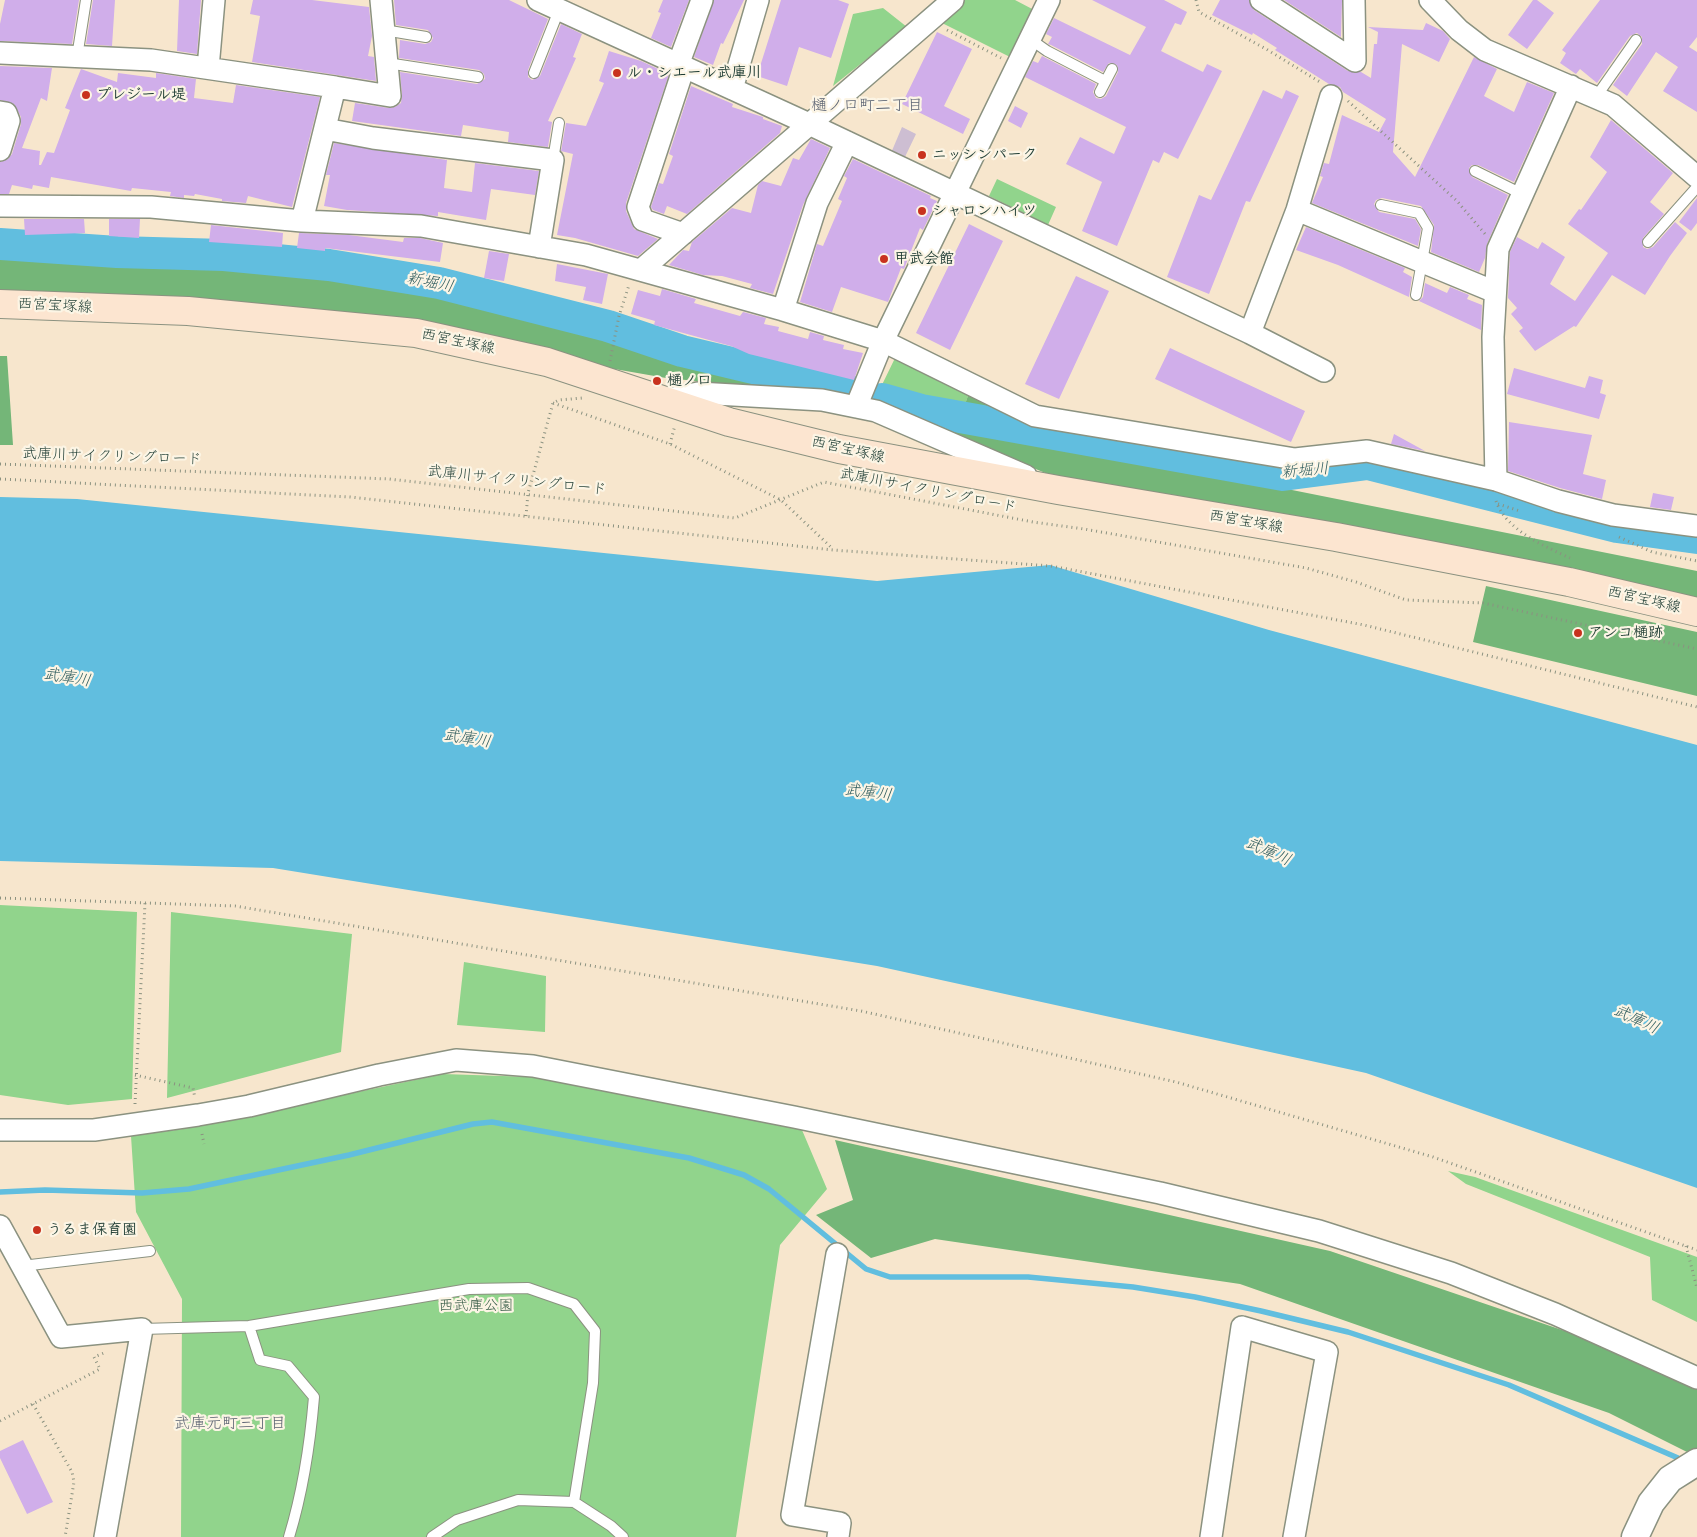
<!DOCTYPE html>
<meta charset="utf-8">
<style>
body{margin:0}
canvas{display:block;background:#f7e6cd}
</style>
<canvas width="1697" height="1537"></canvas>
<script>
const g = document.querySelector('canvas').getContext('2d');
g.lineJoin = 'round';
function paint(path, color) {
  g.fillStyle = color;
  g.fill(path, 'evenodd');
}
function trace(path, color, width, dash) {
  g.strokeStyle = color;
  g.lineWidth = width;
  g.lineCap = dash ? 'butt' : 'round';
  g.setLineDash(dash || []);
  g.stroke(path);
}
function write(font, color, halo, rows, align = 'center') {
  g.font = font + ' Sriracha,"Klee One",sans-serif';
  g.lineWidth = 4.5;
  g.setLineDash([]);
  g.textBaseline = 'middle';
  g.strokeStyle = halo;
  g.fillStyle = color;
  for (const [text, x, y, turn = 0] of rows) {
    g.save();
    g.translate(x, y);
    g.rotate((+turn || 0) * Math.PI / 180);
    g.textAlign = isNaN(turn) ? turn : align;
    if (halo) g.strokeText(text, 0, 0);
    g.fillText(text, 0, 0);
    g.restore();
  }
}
paint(new Path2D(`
 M902,127L916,134L904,159L891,153Z`), '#cdbed2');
paint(new Path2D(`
 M961,0H1015L1036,11L1013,56H1008L940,22Z
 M883,8L907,27L833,86L853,14Z
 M997,179L1056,207L1048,225L989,196Z
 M896,356L969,393L962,413L879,391Z
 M0,905L137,912L132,1099L68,1105L0,1095Z
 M171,912L352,934L341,1052L167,1098Z
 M464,962L546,976L545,1032L457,1025Z
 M443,1074L532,1077L802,1130L827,1189L780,1245L736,1537H181L182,1299L136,1212L131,1136L183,1129Z
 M1448,1171L1475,1177L1697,1257V1322L1652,1300L1650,1257L1466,1184Z`), '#91d48c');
paint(new Path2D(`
 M0,257L123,260L339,275L448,295L778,379L776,389L666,378L603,367L0,295Z
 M0,356H7L13,445H0Z
 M969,393L1057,443L1697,571V599L1060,479L919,421L921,414L959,421Z
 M1486,586L1697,632V696L1473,642Z
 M835,1140L1330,1251L1609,1346L1697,1385V1448L1687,1452L1609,1413L1240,1284L935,1239L871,1258L816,1215L853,1200Z`), '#74b678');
paint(new Path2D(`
 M0,497L77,499L877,581L1050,565L1269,630L1697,745V1188L1366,1073L877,966L273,868L0,861Z`), '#61bedf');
trace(new Path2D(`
 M0,1192L45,1190L142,1193L189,1189L349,1155L473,1124L492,1122L689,1158L744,1175L769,1189L866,1269L890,1277H1028L1133,1287L1195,1297L1261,1311L1348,1332L1509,1385L1678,1458`), '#61bedf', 5.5);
trace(new Path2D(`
 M0,244L117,252L224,255L329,265L439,283L608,326L682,351L849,391
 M882,399L921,410L1283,475L1368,464L1617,527L1697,538`), '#61bedf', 32);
paint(new Path2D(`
 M5,0H79L72,44L0,41V24Z
 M93,0H115L112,46L86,44Z
 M179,0H201L197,54L177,51Z
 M253,0H312L369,7L372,36L368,56L374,57L376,81L252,62L260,16L250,14Z
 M394,0H509L548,19L528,70V77L532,80L540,76L561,24L582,34L573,57L576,58L548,121L552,122L548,147L508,142L509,132L463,125L461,136L352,121L355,103L389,108L395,107L401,103L402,95L400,72L477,84L485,79L484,74L479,70L399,58L400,40L425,44L431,42L433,38L428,30L396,25Z
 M663,0H689L671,47L651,38L661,13L658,12Z
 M714,0H744L723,44L721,43L713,65L694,57Z
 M781,0H838L849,4L831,58L799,47L787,86L757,76Z
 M1092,0H1164L1187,12L1181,25L1175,23L1161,51L1203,72L1207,64L1222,71L1178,159L1164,152L1159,163L1153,160L1117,246L1082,231L1102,182L1066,164L1080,137L1114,154L1126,127L1025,77L1033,61L1038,63L1042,56L1096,84L1093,92L1096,98L1101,99L1106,96L1118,72L1117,65L1109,63L1103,72L1051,45L1048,44L1052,37L1046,34L1054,18L1130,55L1146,27Z
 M1220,0H1249L1254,10L1348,71L1361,72L1371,78L1374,44H1377L1378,32L1368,27L1423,30L1426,23L1443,31L1450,39L1439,62L1402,44L1393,152L1415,177L1474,57L1497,69L1484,96L1514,112L1527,82L1554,93L1514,182L1478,165H1472L1469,168L1472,177L1508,195L1487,244L1485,258L1479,272L1431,252L1434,225L1421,206L1382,198L1376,200L1374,204L1379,212L1415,219L1421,229L1418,246L1312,203L1323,177L1320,176L1324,163L1329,164L1342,115L1379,132L1386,119L1343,92L1340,87L1329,84L1275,50L1277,48L1253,33L1252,35L1212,15Z
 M1284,0H1342L1341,37Z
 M1533,0H1537L1554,13L1527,49L1508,35Z
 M1600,0H1697V37L1689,47L1697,52V112L1663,91L1678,67L1656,52L1627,96L1613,85L1642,44V37L1637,33L1630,36L1597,83L1580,69L1576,74L1560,63L1566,53L1562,50Z
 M937,32L972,49L944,106L970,119L963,134L902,104Z
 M609,51L641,61L669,74L626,203V211L634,229L658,239L638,256L575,238L557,235L573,154L561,151L566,123L586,126L604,83L599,81Z
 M0,66L52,68L47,101L41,98L22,148L40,151L39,165H41L47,152L54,153L70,110L65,108L81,69L117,82L118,73L156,78V73L196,79L194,98L233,103L236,85L320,97L292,207L248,196L246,203L222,201V199L195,194L194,196L184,195V198L170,196L171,192L132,188L131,191L51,177L49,188L33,185L32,189L12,185L9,194H0V162L8,159L12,154L21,124V117L14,104L0,100Z
 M691,86L733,104L732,107L763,117V119L782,126L780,133L687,214L667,206L664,214L653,210L651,207L659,183L663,184L673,156L669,154Z
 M1263,90L1282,99L1286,90L1299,96L1250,202L1246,201L1209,294L1167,277L1199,195L1211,200Z
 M1015,106L1028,113L1021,128L1008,121Z
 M1611,120L1673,173L1650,202L1664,214L1643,238V247L1647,249L1653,247L1675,222L1687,233L1670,256L1645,295L1612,275L1576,327L1574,326L1535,351L1519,331L1523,328L1511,314L1517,308L1508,298L1510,252L1517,237L1538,249L1542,242L1565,257L1550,284L1575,301L1608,253L1568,224L1579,209L1581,210L1607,172L1590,157Z
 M811,139L830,148L803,205L773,294L750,288L752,284L722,276L703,275L669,265L683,250L689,251L692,242L732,208L751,213L758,185L762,181L781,186L793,158L799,160Z
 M334,143L447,160L444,188L472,192L475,163L539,171L535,195L491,189L486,220L438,212V216L347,210L324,206L330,175H326Z
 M853,159L931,196L930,198L937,201L923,230L920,228L904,269L901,268L888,302L841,287L832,312L800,302L817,244L823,246L842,201L838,199L847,178L844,176Z
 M1697,198V223L1691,231L1679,222Z
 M24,219H84L85,233L25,235Z
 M109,219H140L139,238L109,236Z
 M969,224L1003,241L950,350L916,333Z
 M211,225L283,233L282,247L209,242Z
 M1306,227L1405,268L1403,272L1412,277L1409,297L1338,265L1296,250Z
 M299,233L349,235L403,242L404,238H420L443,243L440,262L325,248V251L297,248Z
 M489,251L509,254L504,281L484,278Z
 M557,264L608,274L602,304L583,300L586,287L555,281Z
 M1076,276L1109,291L1059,399L1025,384Z
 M1425,283L1447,293L1450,287L1469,295L1467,299L1482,305L1481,330L1419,301L1423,297Z
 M662,289L696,299L694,303L740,316L743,312L766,318L764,324L779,327L778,331L808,339L810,332L824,336L823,340L844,345L843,349L863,353L854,380L749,354L731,346L654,325L655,321L631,314L638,290L660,296Z
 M1170,348L1305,411L1291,442L1155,379Z
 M1514,368L1585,388L1589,376L1603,380L1600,393L1606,395L1599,419L1507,394Z
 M1509,422L1592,435L1583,474L1606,480L1602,499L1560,488L1508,471Z
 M1394,434L1425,451L1391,444Z
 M1653,493L1674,497L1671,510L1650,507Z
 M23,1440L53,1502L27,1514L0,1458V1451Z`), '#d0aeea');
const service = new Path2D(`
 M384,30L426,37
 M1030,39L1047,51L1105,81
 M77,57L86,0
 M387,63L478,77
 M534,73L559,10
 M1100,92L1112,69
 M1596,97L1636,40
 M553,160L559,123
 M1475,171L1524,195
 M1381,205L1419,213L1428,228L1416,295
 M1648,242L1697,187
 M22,1266L150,1251
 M249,1326L260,1360L288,1366L314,1397C310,1445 303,1491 289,1537
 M142,1329L249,1326L469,1289L528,1288L574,1304L595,1331L593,1383L574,1502
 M432,1537L457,1520L518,1500L574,1502L611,1526L623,1537`);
const minor = new Path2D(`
 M538,0L809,124L1250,333
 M1261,0L1355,61L1354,0
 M1430,0L1459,30L1485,50L1613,105L1697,177
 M0,53L151,60L335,87
 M678,65L702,0
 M208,68L214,0
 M732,89L758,0
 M0,112L6,113L9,121L0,150
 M325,129L373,138L553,160L539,247
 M0,206L151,207L302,221L421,226L586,255L783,310L883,341L1035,416L1295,459L1367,451L1496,480L1558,501L1613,515L1697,526
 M1297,210L1495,292
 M302,221L335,87L390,96L381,0
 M683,234L643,220L638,207L684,67
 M641,270L953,0
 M783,310L817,203L847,142
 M1324,371L1250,333L1297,210L1331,96
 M663,400L698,393L822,400L876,411L1026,476
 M856,407L883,341L1049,0
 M1496,480L1493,337L1498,249L1571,86
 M0,1130H94L198,1115L249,1106L379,1075L456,1060L533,1066L794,1117L1160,1193L1319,1231L1451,1273L1555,1314L1697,1378
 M0,1226L61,1337L142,1329L105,1537
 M837,1254L792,1515L840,1523L838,1537
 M1211,1537L1242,1327L1327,1352L1294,1537`);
const tertiary = new Path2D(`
 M1635,1537L1651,1503L1670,1479L1697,1462`);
const secondary = new Path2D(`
 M0,304L188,311L416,333L547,362L729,422L839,449L1058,490L1336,537L1569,582L1697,612`);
trace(service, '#8b9280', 12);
trace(minor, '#8b9280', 24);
trace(tertiary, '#8b9280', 29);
trace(secondary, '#8b9280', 30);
trace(new Path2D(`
 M1196,0L1199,12L1266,49L1320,82
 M947,30L1001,58
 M1348,101L1457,201L1485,234
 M610,361L619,316L629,285
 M553,403L670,444L781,500L833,549
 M670,444L675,425
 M0,464L389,479L735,518L824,482L1033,522L1084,529L1306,568L1356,582L1406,600L1483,603L1697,649
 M0,479L350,497L833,550L1051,566L1364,625L1697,707
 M1496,501C1506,530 1544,546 1570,558
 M1498,504L1520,511
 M526,516L528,493L553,403L559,400L583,398
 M1619,537L1652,552L1697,561
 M1647,638L1650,622
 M0,898L235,906L861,1011L1176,1082L1433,1157L1697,1250
 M135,1075L193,1088L195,1098
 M135,1104L145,903
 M202,1134L204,1144
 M1686,1246L1697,1288
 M33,1404L72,1472L74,1482L65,1537
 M0,1421L100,1369L94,1357L104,1353`), '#8b9280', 3, [1, 4]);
trace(service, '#fff', 10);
trace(minor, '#fff', 21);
trace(tertiary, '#fff', 26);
trace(secondary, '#fce5d0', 28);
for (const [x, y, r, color] of [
 [617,73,5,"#c8321e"],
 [86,95,5,"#c8321e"],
 [922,155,5,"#c8321e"],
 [922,211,5,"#c8321e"],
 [884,259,5,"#c8321e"],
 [657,381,5,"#c8321e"],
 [1578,633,5,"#c8321e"],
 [37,1230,5,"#c8321e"]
]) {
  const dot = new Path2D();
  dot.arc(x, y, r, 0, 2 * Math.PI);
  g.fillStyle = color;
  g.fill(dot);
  trace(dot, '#fcf5e5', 2);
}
write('bold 15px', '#1f3d34', '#fcf5e5', [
 ["ル・シエール武庫川",627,73],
 ["プレジール堤",96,95],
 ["ニッシンパーク",932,155],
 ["シャロンハイツ",932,211],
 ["甲武会館",894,259],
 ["樋ノ口",667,381],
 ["アンコ樋跡",1588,633],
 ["うるま保育園",47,1230]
], 'left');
write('15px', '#1f3d34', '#fcf5e5', [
 ["西宮宝塚線",55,306,3],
 ["西宮宝塚線",458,342,12],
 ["西宮宝塚線",848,450,13],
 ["武庫川サイクリングロード",112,457,2],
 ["武庫川サイクリングロード",517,481,6],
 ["武庫川サイクリングロード",928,491,11],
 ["西宮宝塚線",1246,522,10],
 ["西宮宝塚線",1644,600,13]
]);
write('15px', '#365b46', '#fcf5e5', [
 ["西武庫公園",476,1306]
]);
write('16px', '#5d6574', '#fcf5e5', [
 ["樋ノ口町二丁目",867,106],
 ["武庫元町三丁目",230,1424]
]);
write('italic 16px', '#305d5f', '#fcf5e5', [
 ["新堀川",430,283,11],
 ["新堀川",1305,471,-5],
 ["武庫川",67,678,9],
 ["武庫川",467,739,9],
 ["武庫川",868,793,7],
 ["武庫川",1268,852,24],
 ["武庫川",1636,1020,25]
]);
</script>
